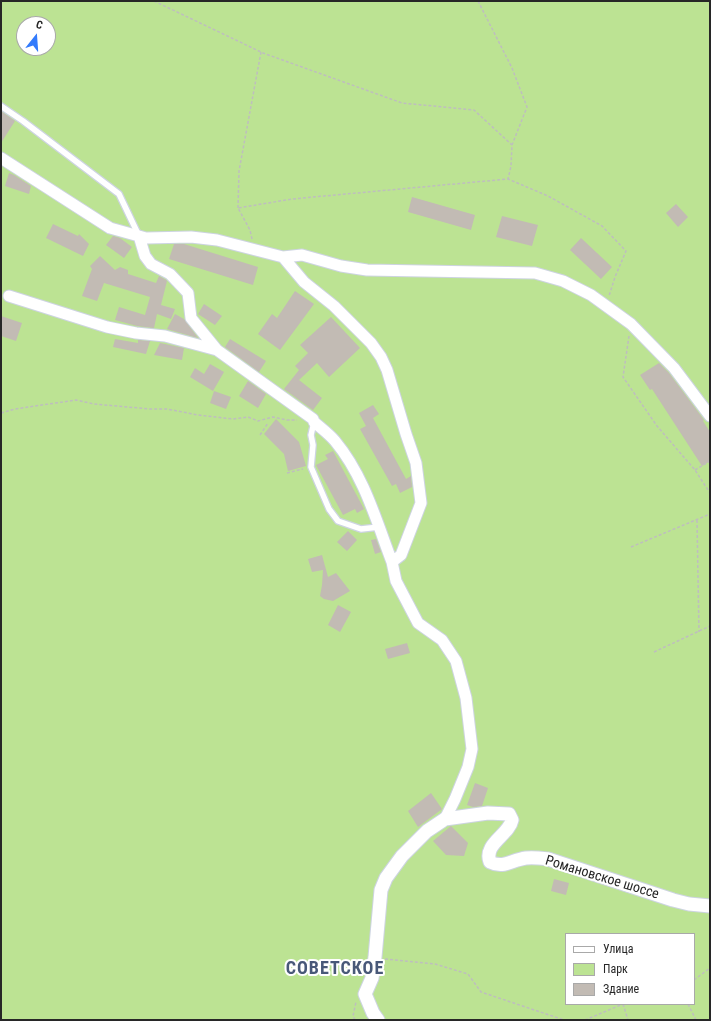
<!DOCTYPE html>
<meta charset="utf-8">
<style>
body{margin:0}
#map{position:relative;width:711px;height:1021px;overflow:hidden;background:#eadfd8;font-family:"Roboto Condensed",sans-serif}
canvas{display:block}
.frame{position:absolute;inset:0;border:2px solid #272727;pointer-events:none}
.legend{position:absolute;left:565px;top:933px;width:130px;height:72px;box-sizing:border-box;background:#fff;border:1px solid #a9a9a9;margin:0;padding:5px 7px;list-style:none;font-size:12px;color:#272727}
.legend li{display:flex;align-items:center;gap:8px;height:20px}
.legend b{width:20px;border:1px solid #a9a9a9}
.north{position:absolute;left:16px;top:16px;width:40px;height:40px;box-sizing:border-box;background:#fff;border:1px solid #a9a9a9;border-radius:50%;rotate:17deg;font-size:11px;font-weight:700;line-height:16px;text-align:center;color:#272727}
.north::after{content:'';display:block;margin:auto;width:14px;height:18px;background:#337bfc;clip-path:polygon(50% 0,100% 100%,50% 72%,0 100%)}
</style>
<div id="map">
<canvas width="711" height="1021"></canvas>
<div class="frame"></div>
<ul class="legend">
<li><b style="height:5px;background:#fff"></b>Улица</li>
<li><b style="height:11px;background:#bce393"></b>Парк</li>
<li><b style="height:11px;background:#c2bbb4"></b>Здание</li>
</ul>
<div class="north">С</div>
</div>
<script>
const g = document.querySelector('canvas').getContext('2d');
g.lineJoin = 'round';
function paint(path, color) {
  g.fillStyle = color;
  g.fill(path, 'evenodd');
}
function trace(path, color, width, dash) {
  g.strokeStyle = color;
  g.lineWidth = width;
  g.lineCap = dash ? 'butt' : 'round';
  g.setLineDash(dash || []);
  g.stroke(path);
}
function write(font, color, halo, rows, align = 'center') {
  g.font = font + ' "Roboto Condensed",sans-serif';
  g.lineWidth = 4;
  g.setLineDash([]);
  g.textBaseline = 'middle';
  g.strokeStyle = halo;
  g.fillStyle = color;
  for (const [text, x, y, turn = 0] of rows) {
    g.save();
    g.translate(x, y);
    g.rotate((+turn || 0) * Math.PI / 180);
    g.textAlign = isNaN(turn) ? turn : align;
    if (halo) g.strokeText(text, 0, 0);
    g.fillText(text, 0, 0);
    g.restore();
  }
}
paint(new Path2D(`
 M1,1H710V1020H1ZM24,24H48V48H24ZM566,934H694V1004H566Z`), '#bce393');
paint(new Path2D(`
 M1,111L15,121L1,143Z
 M9,173L14,175L31,186L29,194L5,186Z
 M412,197L475,215L471,230L408,212Z
 M676,204L688,217L678,227L666,213Z
 M502,216L538,225L532,246L496,237Z
 M53,224L78,236L79,234L89,244L83,256L46,238Z
 M113,236L120,238L132,247L124,258L106,245Z
 M581,238L612,267L601,279L570,250Z
 M174,244H184L258,267L253,285L169,259Z
 M100,256L115,270L120,267L128,270V274L156,283L159,276L166,280L167,281L161,305L175,309L171,319L157,314L154,328L137,326L115,320L119,307L145,315L150,297L104,283L97,301L82,296L92,269L90,266Z
 M295,291L314,304L280,350L258,334L272,314L277,318Z
 M204,304L222,316L215,325L198,314Z
 M175,314L184,319L198,338L167,329Z
 M1,316L22,323L16,341L1,336Z
 M331,317L360,348L329,377L317,363L299,380L322,398L313,410L284,389L299,370L295,366L308,353L300,345Z
 M115,339L138,343V340L150,341L146,354L113,347Z
 M230,339L266,361L259,372L225,347Z
 M160,343L184,348L182,360L154,355Z
 M659,363L669,373L704,420L703,421L710,432V461L702,466L652,389L650,390L640,375Z
 M210,364L224,372L213,391L190,377L195,368L204,374Z
 M248,381L266,394L258,408L239,396Z
 M214,391L231,397L226,409L210,403Z
 M373,405L379,414L373,418L406,479L411,476L412,487L400,493L396,484L392,486L360,429L366,426L359,413Z
 M276,419L299,442L306,466L288,471L284,454L264,434Z
 M333,451L364,509L357,513L355,509L343,515L316,465L328,459L325,455Z
 M348,531L357,540L347,551L337,542Z
 M376,539L381,552L375,554L371,540Z
 M322,555L328,577L336,573L350,591L333,601L324,599L320,596L322,585L323,570L312,572L308,559Z
 M338,605L351,612L340,632L328,625Z
 M407,643L410,653L388,659L385,649Z
 M475,783L488,788L482,806L473,807L467,805Z
 M431,793L442,809L418,827L408,811Z
 M451,826L468,843L464,856L446,855L433,841Z
 M554,879L569,883L566,895L551,891Z`), '#c2bbb4');
const service = new Path2D(`
 M1,106L23,121L119,194L139,236
 M314,422L311,435L313,445L311,467L329,509L338,521L361,529L379,527`);
const minor = new Path2D(`
 M1,158L110,228L146,238L191,237L217,240L283,257L302,255L341,266L367,270L535,273L563,281L591,295L631,324L674,368L710,416
 M139,236L145,256L151,264L170,274L188,293L191,318L217,350L313,419L314,422C321,428 329,434 335,441C364,476 376,520 392,562
 M283,257L304,282L334,306L371,343L381,357L387,370L406,434L416,463L421,503L401,555L392,562L396,581L418,623L442,640L456,661L466,698L472,749L468,767L455,799L445,819
 M9,296L107,327L136,333L165,336L217,350`);
const tertiary = new Path2D(`
 M378,1020L373,1013L365,994L372,978L375,957L381,890L386,878L402,856L427,831L445,819L488,813L509,814L512,820C509,835 483,844 490,862C504,869 511,860 526,858C533,857 540,858 548,859L673,900L689,904L710,906`);
trace(service, '#cdd4e1', 8);
trace(minor, '#cdd4e1', 13);
trace(tertiary, '#cdd4e1', 15);
trace(new Path2D(`
 M154,1L263,53L402,103L474,110L512,145
 M478,1L512,68L527,107L512,145L511,166L508,179
 M238,208L239,171L261,52
 M252,239L250,230L238,208L292,199L508,179L548,196L602,226L626,251L615,277L609,296
 M629,336L623,377L657,426L695,470L710,493
 M1,413L15,409L76,400L94,404L150,409H167L198,415L233,419L248,417L258,421L273,417L287,420H297
 M260,435L268,423
 M695,470L710,461
 M287,473L303,469
 M697,520L699,632
 M631,547L710,514
 M654,652L710,626
 M385,959L435,964L468,974L481,992L564,1020
 M694,980L710,968
 M623,1004L628,1020
 M688,1004L696,1020
 M355,1020L353,1016L356,1002
 M585,1020L623,1004`), '#bebebe', 1.5, [3, 2]);
trace(service, '#fff', 5.5);
trace(minor, '#fff', 11);
trace(tertiary, '#fff', 13);
write('14px', '#272727', '#fff', [
 ["Романовское шоссе",602,878,17]
]);
g.letterSpacing = '1px';
write('bold 18px', '#485878', '#fff', [
 ["СОВЕТСКОЕ",335,969]
]);
g.letterSpacing = '0px';
</script>
